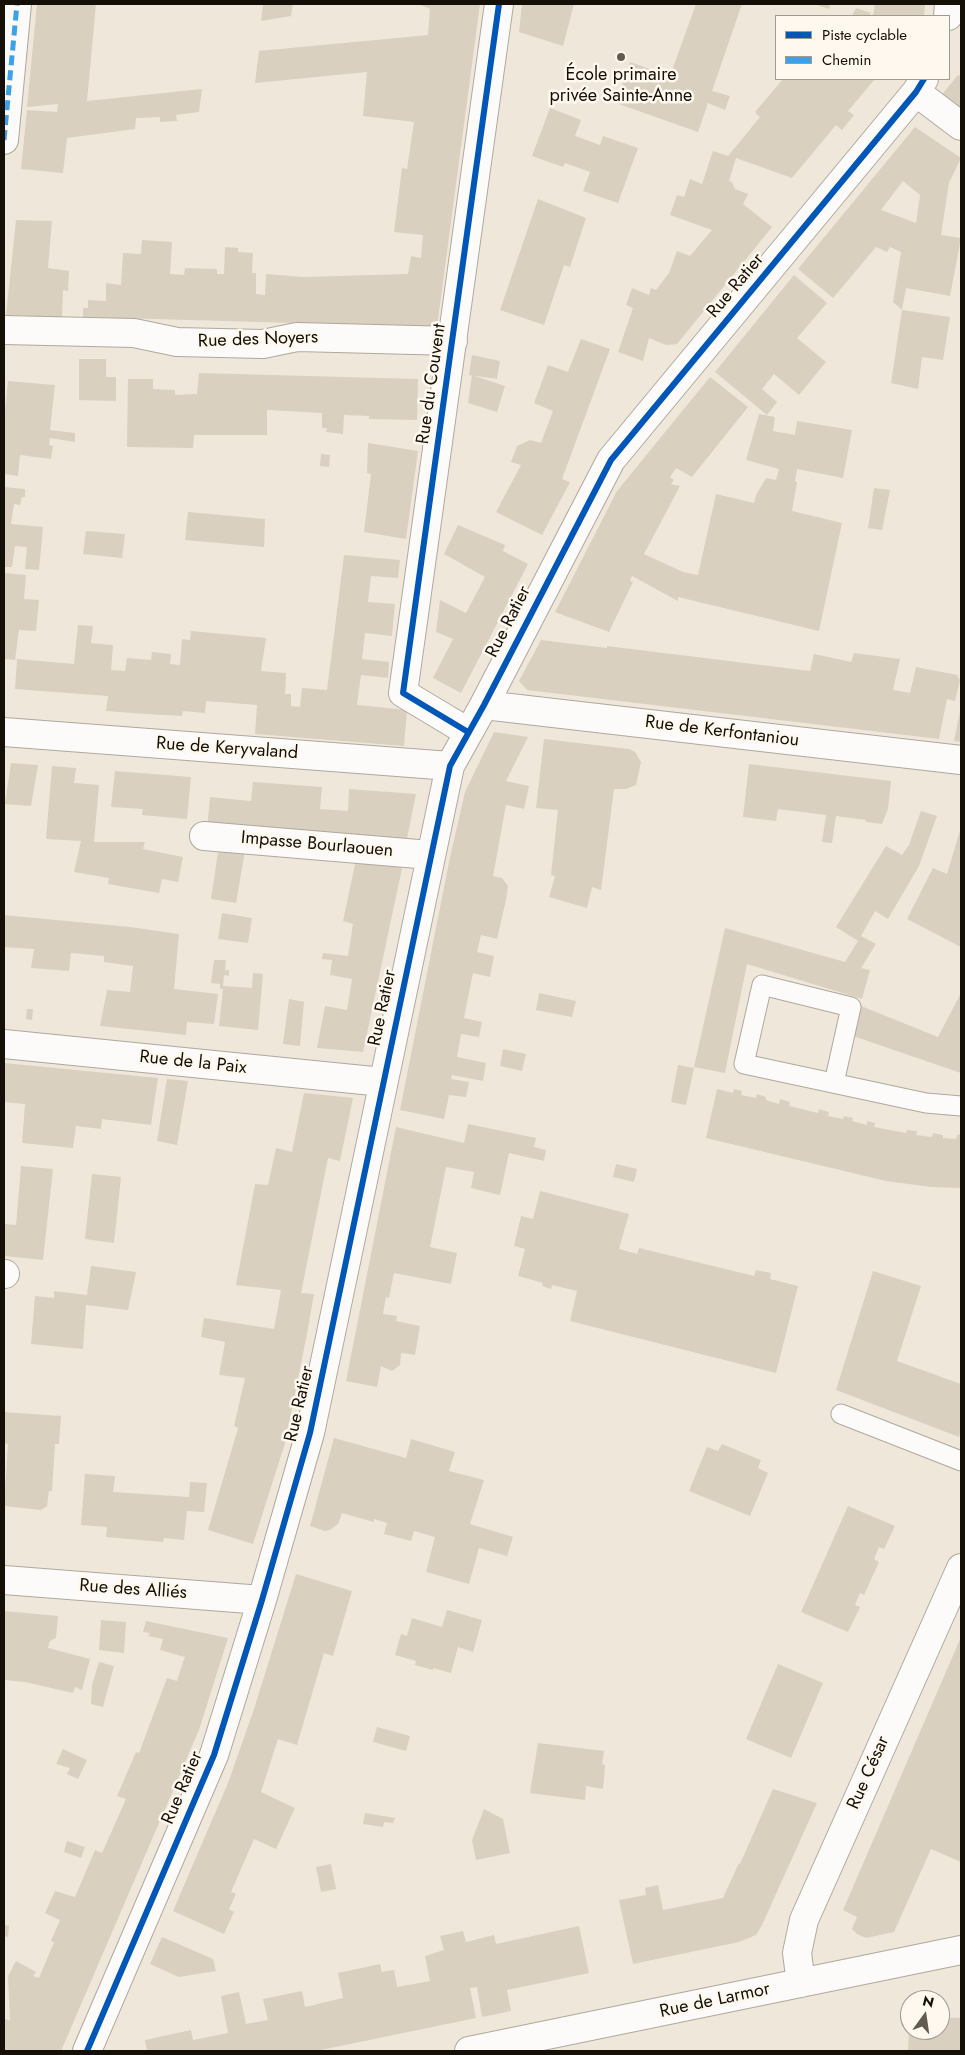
<!DOCTYPE html>
<meta charset="utf-8">
<style>
body{margin:0}
#map{position:relative;width:965px;height:2055px;overflow:hidden;background:#efe7da;font-family:Jost,sans-serif}
canvas{display:block}
.frame{position:absolute;inset:0;border:5px solid #140f07;pointer-events:none}
.legend{position:absolute;left:775px;top:15px;width:175px;height:65px;box-sizing:border-box;background:#fef8ee;border:1px solid #a09b92;margin:0;padding:6px 9px;list-style:none;font-size:15px;color:#140f07}
.legend li{display:flex;align-items:center;gap:10px;height:25px}
.legend b{width:25px;border:1px solid #a09b92}
.north{position:absolute;left:900px;top:1990px;width:50px;height:50px;box-sizing:border-box;background:#fef8ee;border:1px solid #a09b92;border-radius:50%;rotate:14deg;font-size:14px;font-weight:700;line-height:20px;text-align:center;color:#140f07}
.north::after{content:'';display:block;margin:auto;width:18px;height:22px;background:#615b51;clip-path:polygon(50% 0,100% 100%,50% 72%,0 100%)}
</style>
<div id="map">
<canvas width="965" height="2055"></canvas>
<div class="frame"></div>
<ul class="legend">
<li><b style="height:6px;background:#0057b8"></b>Piste cyclable</li>
<li><b style="height:6px;background:#3da1e9"></b>Chemin</li>
</ul>
<div class="north">N</div>
</div>
<script>
const g = document.querySelector('canvas').getContext('2d');
g.lineJoin = 'round';
function paint(path, color) {
  g.fillStyle = color;
  g.fill(path, 'evenodd');
}
function trace(path, color, width, dash) {
  g.strokeStyle = color;
  g.lineWidth = width;
  g.lineCap = dash ? 'butt' : 'round';
  g.setLineDash(dash || []);
  g.stroke(path);
}
function write(font, color, halo, rows, align = 'center') {
  g.font = font + ' Jost,sans-serif';
  g.lineWidth = 5;
  g.setLineDash([]);
  g.textBaseline = 'middle';
  g.strokeStyle = halo;
  g.fillStyle = color;
  for (const [text, x, y, turn = 0] of rows) {
    g.save();
    g.translate(x, y);
    g.rotate((+turn || 0) * Math.PI / 180);
    g.textAlign = isNaN(turn) ? turn : align;
    if (halo) g.strokeText(text, 0, 0);
    g.fillText(text, 0, 0);
    g.restore();
  }
}
paint(new Path2D(`
 M37,4H96L87,101L202,89L199,112L176,115L177,121L160,122V117L136,118L135,129L67,138L63,173L21,169L27,110L57,112L58,104L27,107Z
 M263,4H293L291,16L261,21Z
 M418,4H480L437,327L83,317V308H88V300L106,301V283L121,285L123,253L141,254L142,240L172,242L170,274L184,275L185,268L217,269V274H224L225,247L238,248V252L253,253L252,273H256V294L265,295L266,274L303,277L408,274L411,256L421,258L423,235L394,232L402,168L407,169L414,122L363,116L367,72L255,83L259,51L428,35L430,9Z
 M522,4H574L563,46L519,32Z
 M696,4H742L712,91L730,96L725,110L708,103L698,132L616,103L630,62L670,76Z
 M814,4H830L829,9Z
 M875,4H925L924,16H873Z
 M856,8L871,13L869,16H852Z
 M958,75L961,76V111L939,98Z
 M783,79H875L848,111L854,115L842,130L836,125L792,178L736,158L729,181L732,182L735,189L748,194L743,204L772,227L677,344L666,345L649,338L643,361L618,352L633,308L626,305L632,288L649,295L651,288L656,290L669,273L677,251L690,256L712,230L670,215L677,195L684,197L690,179L702,184L713,151L728,156L760,117L755,112Z
 M550,108L581,120L575,136L600,145L603,136L638,148L618,203L583,191L590,172L565,163L563,167L532,156Z
 M915,127L961,158L949,183L941,235L961,238L950,296L906,288L902,310L893,302L901,252L890,247L887,252L876,247L833,298L798,269ZM903,181L920,195L916,223L881,210Z
 M538,199L586,218L570,267L564,265L544,325L500,310Z
 M16,220L52,221L48,268L69,271L68,291L63,290L62,317L6,315Z
 M794,275L827,303L797,338L826,362L799,395L774,374L762,389L777,402L767,415L715,372Z
 M902,310L950,317L943,360L922,357L918,389L891,383Z
 M581,339L610,349L562,479L570,482L542,535L496,512L521,465L511,462L517,446L530,440L541,443L553,411L534,403L548,365L568,372Z
 M472,355L500,361L497,379L469,375Z
 M79,359H106V377H116V401L79,400Z
 M199,373L418,379L417,420L369,419V416L344,415L343,434L326,432L327,428H322V413L267,410V435H194L193,448L127,447L128,379H153V389L175,390V395L197,394Z
 M472,375L505,386L497,412L468,403Z
 M710,377L748,407L692,477L676,468L670,477L674,480L671,484L680,486L644,554L683,572L698,575L716,494L754,503L756,495L766,478L776,480L779,469L746,460L759,414L775,417L773,431L795,435L797,421L852,430L843,478L797,469L795,481L797,482L792,511L842,523L819,631L678,597V601L632,576L630,581L633,582L609,632L555,612L617,491Z
 M8,381L55,385L50,430L75,433V442L50,438L49,445L53,446L51,459L20,455L18,476L4,474V422Z
 M368,443L418,451L406,539L364,532L371,474L367,473Z
 M321,454L330,455L329,467L320,466Z
 M4,487L25,489V497H22L20,505L14,504L11,524L43,527L39,570L25,569L27,547L15,546L12,567H4Z
 M874,488L890,490L882,530L868,528Z
 M188,512L265,519L264,547L185,540Z
 M458,525L505,545L503,551L528,564L461,693L433,678L453,639L436,632L440,600L466,613L485,577L444,554Z
 M86,531L125,534L122,558L83,554Z
 M344,555L400,560L398,578L371,576L368,602L395,604L392,636L365,633L362,659L389,662L388,678L361,675L357,705L407,710L404,746L255,734L257,705L206,701L205,713L183,711L182,716L145,714L106,711L108,696L15,689L17,659L74,664L78,625L93,626L91,643L113,645L111,670L125,671L127,658L151,660L152,652L171,654L170,664L180,665L182,639L190,640L191,631L266,638L261,671L286,673L285,694H291V706L300,707L302,688L327,690Z
 M4,573L26,575L24,599L39,600L36,631L19,630L15,660L4,659Z
 M541,640L607,648V646L810,671L814,654L851,662L854,653L900,659L893,690L910,693L916,667L957,675L960,680L955,701L947,699L939,739L527,690L519,681Z
 M960,711H961V742L954,741Z
 M494,732L528,737L506,781L529,786L524,809L506,805L493,876L502,878L508,886L506,900L497,939L481,935L477,952L494,956L490,977L473,973L464,1018L482,1022L479,1037L461,1034L457,1057L486,1063L483,1081L452,1075L451,1079L469,1082L466,1097L449,1095L444,1119L400,1110L449,862L465,792Z
 M544,739L629,749L635,752L641,762L636,785L626,789H614L601,890L592,887L587,908L549,897L555,876L551,875L558,810L536,808Z
 M11,763L38,765L31,806L5,804Z
 M749,764L891,781L888,809L882,824L866,822V820L836,816L832,843L822,842L826,815L778,809L776,821L743,817Z
 M52,766L76,768L74,783L99,785L94,842H145L143,849L183,857L178,882L162,879L159,893L108,884L109,878L74,872L81,841L46,839Z
 M115,771L191,777L187,819L142,815L143,809L111,807Z
 M253,782L322,787L320,809L348,811L349,789L416,794L405,848L207,830L210,797L251,801Z
 M921,811L937,816L919,866L888,919L875,911L861,936L876,944L861,968L870,970L862,999L747,964L725,1073L694,1067L725,928L845,962L858,941L836,927L886,846L902,855L909,845Z
 M961,827V947L907,919L933,868L947,874Z
 M222,844L246,845L236,903L211,899L218,852L220,853Z
 M357,855L404,859L363,1052L317,1048L325,1006L347,1010L352,979L330,975L332,960L322,959L323,953L348,956L353,924L343,921Z
 M222,913L252,918L248,943L218,939Z
 M4,915L130,927L179,934L174,989L218,994L214,1024L187,1022L186,1035L100,1026L107,990L130,992L133,966L104,962V956L71,953L69,971L31,968L34,949L4,947Z
 M214,960H226L225,970H229V976L224,975L223,986L252,988L253,973L263,974L258,1030L219,1026L223,989H220V984L211,983Z
 M539,993L576,1001L572,1017L536,1010Z
 M961,993V1073L853,1036L861,1006L938,1037Z
 M289,999L304,1002L300,1046L283,1044Z
 M27,1009H33L32,1020L26,1019Z
 M503,1049L526,1054L522,1071L500,1066Z
 M4,1063L158,1078L151,1125L102,1119L101,1129L76,1126L73,1148L22,1143L25,1104L4,1102Z
 M678,1065L694,1068L686,1105L671,1102Z
 M167,1079L188,1081L177,1145L157,1141Z
 M717,1089L733,1093L734,1089L742,1091L741,1095L756,1098L757,1094L766,1097V1100L779,1104L780,1099L790,1102L789,1106L818,1113L819,1109L829,1112L828,1116L843,1119L844,1116L853,1118L852,1121L867,1125V1121L875,1123L874,1127L906,1133L907,1130L917,1131L916,1135L932,1137L933,1133L943,1135V1138L956,1139L957,1135L961,1134V1188L931,1187L886,1181L706,1138Z
 M304,1093L353,1098L340,1161L328,1158L301,1293L314,1294L307,1334L285,1443L253,1544L208,1530L238,1428L234,1426L245,1378L219,1375L225,1342L201,1337L204,1318L274,1329L281,1290L236,1285L255,1184L268,1185L276,1148L292,1152Z
 M468,1124L536,1138L534,1147L546,1150L544,1161L509,1153L500,1195L471,1188L474,1172L446,1167L430,1247L457,1253L451,1284L394,1273L389,1298L386,1297L383,1314L397,1316L396,1321L420,1326L415,1355L401,1353L400,1365L392,1371L381,1366L377,1387L346,1381L396,1127L464,1143Z
 M616,1164L637,1169L634,1182L613,1177Z
 M21,1166L53,1169L43,1260L4,1256V1224L16,1225Z
 M92,1174L121,1177L114,1243L85,1239Z
 M540,1191L629,1214L619,1249L637,1254L639,1248L754,1276L756,1270L771,1273L770,1279L798,1286L776,1373L570,1321L577,1291L552,1285L551,1289L542,1286L543,1283L518,1276L525,1249L514,1246L521,1216L533,1219Z
 M91,1266L136,1272L128,1310L86,1305L83,1349L31,1344L35,1296L54,1298V1291L87,1295Z
 M873,1271L921,1286L897,1361L961,1384V1430L959,1437L836,1390Z
 M4,1412L61,1416L59,1444H55L52,1491H49L47,1506L41,1510L4,1506L8,1444L4,1443Z
 M334,1438L406,1458L411,1439L455,1452L449,1471L484,1480L470,1524L513,1537L507,1556L479,1548L469,1584L426,1572L435,1537L414,1531L411,1541L384,1534L387,1523L374,1519V1522L342,1513L338,1524L330,1530L325,1531L310,1526Z
 M722,1444L761,1460L758,1468L768,1473L750,1516L689,1491L707,1447L718,1451Z
 M85,1474L115,1476L113,1492L189,1497L190,1482L207,1483L204,1512L187,1511L184,1540L164,1538L163,1542L106,1537L107,1527L81,1525Z
 M848,1506L895,1526L884,1549L879,1547L874,1559L879,1562L864,1595L860,1593L855,1605L860,1607L848,1632L801,1612Z
 M296,1574L352,1591L333,1656L324,1653L297,1745L278,1739L261,1792L295,1808L276,1849L254,1839L231,1892L236,1894L229,1909L234,1912L224,1934L173,1911L228,1783L254,1709Z
 M447,1610L482,1620L473,1652L458,1647L451,1673L433,1668V1670L415,1665L416,1661L395,1655L401,1634L407,1636L412,1618L442,1627Z
 M4,1611L58,1616L56,1638L50,1641L48,1648L90,1659L82,1690L75,1687L73,1693L25,1682L5,1680Z
 M101,1620L126,1622L124,1653L99,1650Z
 M146,1621L228,1638L199,1730L61,2051H4V2018L10,2021L8,1976L16,1961L36,1972L33,1976L39,1978L54,1942L51,1941L60,1920L45,1913L55,1891L75,1897L95,1850L102,1853L126,1799L117,1796L136,1752L139,1753L167,1678L177,1681L183,1662L185,1657L160,1650L163,1639L148,1636L150,1633L143,1632Z
 M961,1637V1862L931,1849L894,1932L866,1938L857,1934L852,1929L857,1917L843,1910Z
 M99,1662L114,1666L103,1707L91,1704L92,1685Z
 M778,1664L823,1683L791,1758L746,1739Z
 M377,1727L410,1736L406,1751L373,1742Z
 M538,1743L604,1751L602,1764L605,1765L603,1789L586,1786L585,1800L530,1793Z
 M63,1749L87,1760L78,1779L67,1774L70,1768L56,1764Z
 M773,1789L817,1803L762,1925L756,1935L739,1942L633,1964L619,1900L646,1895L645,1888L658,1885L663,1910L723,1898L739,1863L740,1864Z
 M484,1809L503,1819L510,1853L476,1860L472,1840Z
 M365,1813L395,1818L393,1823L384,1822L383,1827L363,1824Z
 M67,1841L85,1847L81,1858L64,1852Z
 M331,1864L336,1889L321,1892L316,1867Z
 M4,1925L9,1926L8,1937L4,1936Z
 M579,1926L589,1973L507,1990L511,2011L482,2017L477,1987L470,1988L476,2018L316,2051H147L145,2040L191,2030L193,2040L228,2033L221,1996L239,1992L246,2024L268,2020L263,1999L302,1991L305,2007L343,1998L338,1973L380,1964L382,1972L394,1970L397,1987L430,1981L425,1956L444,1950L440,1936L463,1931L466,1942L494,1935L496,1944Z
 M162,1937L213,1959L216,1971L179,1977L150,1964Z
 M940,2017L961,2018V2051H908L909,2030H940Z`), '#dad0c0');
const service = new Path2D(`
 M834,1083L851,1007L762,985L744,1064L926,1103L961,1106
 M841,1414L961,1461`);
const minor = new Path2D(`
 M948,16L949,4
 M916,92L961,126
 M4,140L17,4
 M4,330L134,333L177,342L263,344L297,337L453,341
 M484,705L961,760
 M4,732L450,766
 M468,732L403,693L499,4
 M204,836L430,855
 M4,1044L383,1082
 M4,1274H5
 M4,1580L262,1600
 M801,1983L797,1953L804,1920L961,1568
 M87,2051L214,1755L262,1600L310,1433L450,766L484,705L611,460L916,92L924,79
 M469,2051L961,1950`);
trace(service, '#aea89e', 21);
trace(minor, '#aea89e', 30);
trace(service, '#fdfbf9', 19);
trace(minor, '#fdfbf9', 28);
trace(new Path2D(`
 M4,140L17,4`), '#3da1e9', 5, [10, 5]);
trace(new Path2D(`
 M468,732L403,693L499,4
 M87,2051L214,1755L262,1600L310,1433L450,766L484,705L611,460L916,92L924,79`), '#0057b8', 6);
for (const [x, y, r, color] of [
 [621,57,5,"#615b51"]
]) {
  const dot = new Path2D();
  dot.arc(x, y, r, 0, 2 * Math.PI);
  g.fillStyle = color;
  g.fill(dot);
  trace(dot, '#fef8ee', 2);
}
write('18px', '#140f07', '#fef8ee', [
 ["École primaire",621,76],
 ["privée Sainte-Anne",621,97]
]);
write('18px', '#140f07', '#fef8ee', [
 ["Rue Ratier",736,286,-50],
 ["Rue des Noyers",258,340,-2],
 ["Rue du Couvent",432,384,-82],
 ["Rue Ratier",509,622,-63],
 ["Rue de Kerfontaniou",722,732,7],
 ["Rue de Keryvaland",227,749,4],
 ["Impasse Bourlaouen",317,845,5],
 ["Rue Ratier",383,1008,-78],
 ["Rue de la Paix",193,1063,6],
 ["Rue Ratier",300,1404,-77],
 ["Rue des Alliés",133,1590,4],
 ["Rue César",869,1773,-66],
 ["Rue Ratier",183,1788,-67],
 ["Rue de Larmor",715,2001,-12]
]);
</script>
